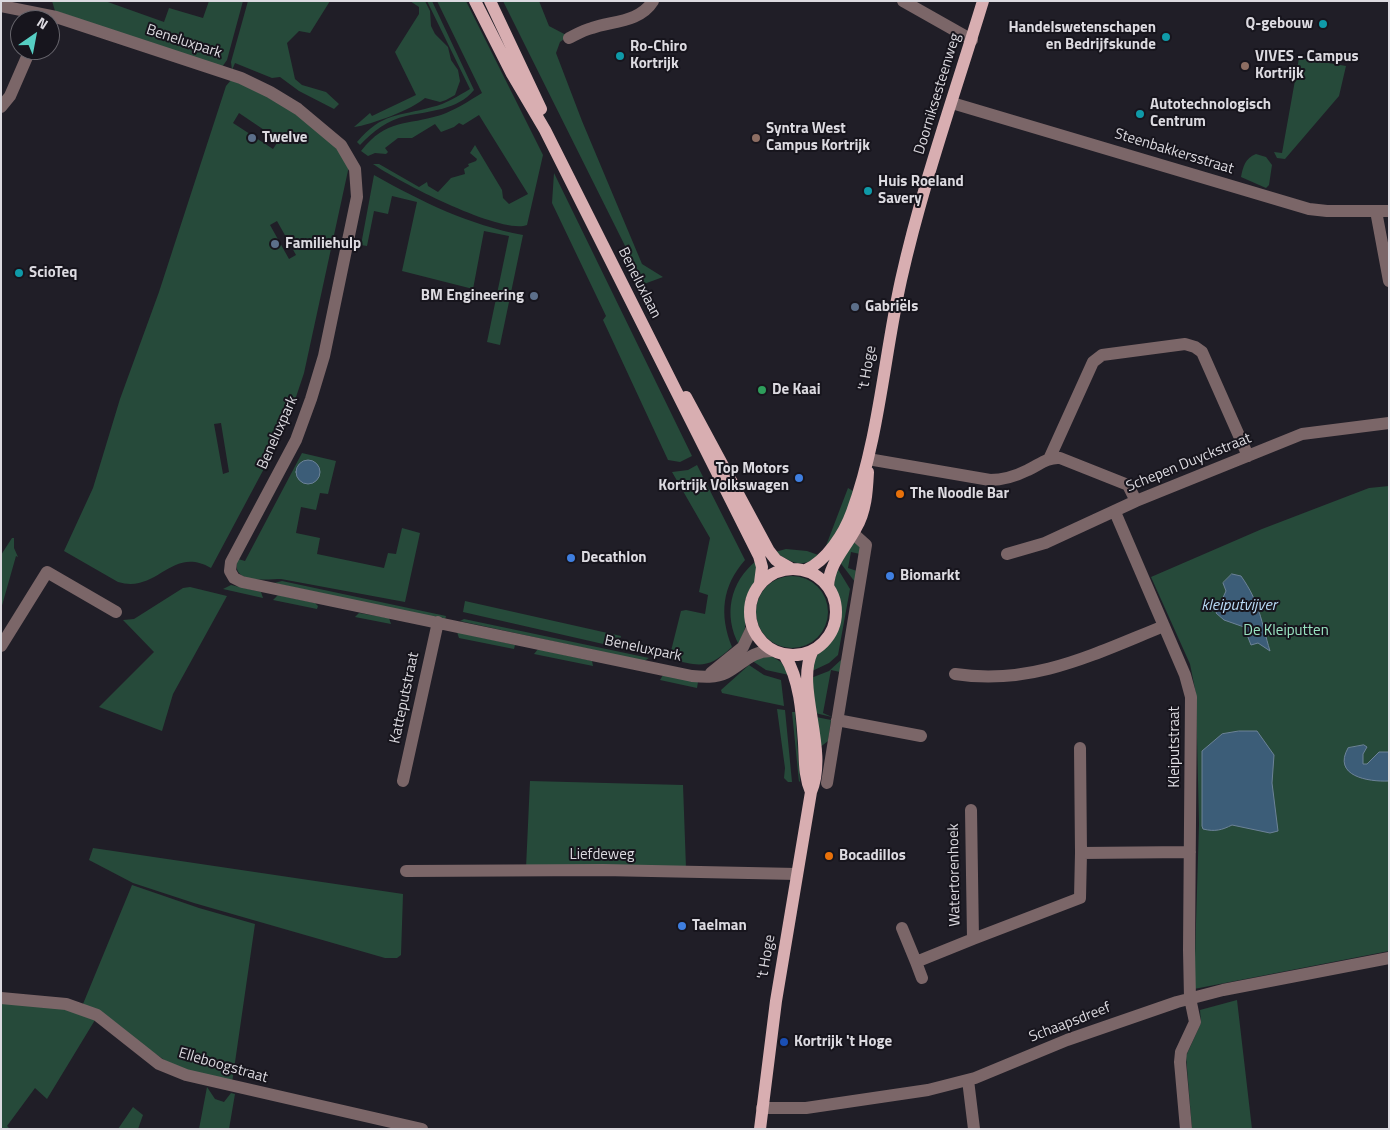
<!DOCTYPE html>
<meta charset="utf-8">
<style>
body{margin:0}
#map{position:relative;width:1390px;height:1130px;overflow:hidden;background:#201e27;font-family:"Titillium Web",sans-serif}
canvas{display:block}
.frame{position:absolute;inset:0;border:2px solid #dcdae0;pointer-events:none}
.north{position:absolute;left:10px;top:10px;width:50px;height:50px;box-sizing:border-box;background:#17151d;border:1px solid #66646b;border-radius:50%;rotate:33deg;font-size:14px;font-weight:700;line-height:20px;text-align:center;color:#dcdae0}
.north::after{content:'';display:block;margin:auto;width:18px;height:22px;background:#56cec3;clip-path:polygon(50% 0,100% 100%,50% 72%,0 100%)}
</style>
<div id="map">
<canvas width="1390" height="1130"></canvas>
<div class="frame"></div>
<div class="north">N</div>
</div>
<script>
const g = document.querySelector('canvas').getContext('2d');
g.lineJoin = 'round';
function paint(path, color) {
  g.fillStyle = color;
  g.fill(path, 'evenodd');
}
function trace(path, color, width, dash) {
  g.strokeStyle = color;
  g.lineWidth = width;
  g.lineCap = dash ? 'butt' : 'round';
  g.setLineDash(dash || []);
  g.stroke(path);
}
function write(font, color, halo, rows, align = 'center') {
  g.font = font + ' "Titillium Web",sans-serif';
  g.lineWidth = 4;
  g.setLineDash([]);
  g.textBaseline = 'middle';
  g.strokeStyle = halo;
  g.fillStyle = color;
  for (const [text, x, y, turn = 0] of rows) {
    g.save();
    g.translate(x, y);
    g.rotate((+turn || 0) * Math.PI / 180);
    g.textAlign = isNaN(turn) ? turn : align;
    if (halo) g.strokeText(text, 0, 0);
    g.fillText(text, 0, 0);
    g.restore();
  }
}
paint(new Path2D(`
 M52,1H105L164,22L169,8L203,18L209,1H243L227,60L222,67L55,11Z
 M248,1H330L310,33L299,31L287,43L295,79L302,85L326,92L339,104L334,109L299,91L280,77L272,78L235,63L232,70L231,62Z
 M410,1H425L430,11L431,26L435,34L448,47L451,60L458,70L460,81L455,95L446,100L440,102L425,98C413,109 371,125 354,127L370,113L372,116L416,95L395,52L419,14V7Z
 M427,1H432L474,90C458,110 429,111 406,116C388,120 373,131 360,145L357,142C383,112 397,117 432,107C446,104 458,96 470,89Z
 M437,1H466L543,155L527,225C501,235 397,181 373,164H379L419,187L427,182L428,186L438,192L451,178L465,174L464,169L469,166L468,164L476,161L477,159L470,153L475,145L502,190L503,198L509,204L528,194L479,115L463,125L459,123L454,127L441,132L435,124L412,138H398L385,148L388,152L386,154L375,153L368,156L361,151C387,118 406,126 441,115C455,110 469,101 482,93Z
 M503,1H539L549,26L568,36L560,42L556,53L582,121L642,264L663,277L644,284Z
 M1299,58L1346,66L1339,96L1285,159L1277,158L1274,152L1282,153Z
 M231,80L250,87L292,111L333,143L349,166L304,373L295,400L275,448L211,568C171,545 158,594 118,582L64,551L93,488L120,399L159,292L226,86ZM239,113L279,140L273,149L233,123ZM277,221L296,255L289,259L270,225ZM221,423L229,472L223,474L214,424Z
 M1256,154L1266,157L1272,165L1269,185L1266,188L1241,177C1243,167 1245,158 1256,154Z
 M554,173L692,456L680,462L668,460L603,320L606,316L552,203Z
 M374,175C422,202 469,225 523,235L500,345L487,342L509,236L484,231L473,289L402,271L417,202L392,196L388,214L374,211L367,246L361,245Z
 M302,453L336,461L328,494L320,493L316,510L301,507L296,533L320,538L317,554L384,568L388,553L396,554L402,528L420,533L405,602L281,579C269,579 229,585 238,559L245,561Z
 M697,465L745,560C722,586 719,615 732,647C707,670 700,666 669,659L681,611L686,610L705,614L708,595L699,592L710,538L672,472L688,470Z
 M1389,486V951L1194,989L1199,824L1196,694L1190,664L1151,577L1262,529L1369,488Z
 M848,488L853,491L845,518L824,551Z
 M12,538H14V548L18,557L16,556L1,609V555Z
 M853,542L860,544V554L851,552L848,568L857,571L855,582L839,561Z
 M786,549L807,551L821,556C800,568 794,564 775,552Z
 M756,561L757,578L745,600V628L739,645C723,615 730,582 756,561Z
 M836,566L850,589L838,655L829,663L810,672L815,657L833,640L840,624L841,603L834,586Z
 M756 612a36 36 0 1 1 72 0a36 36 0 1 1-72 0Z
 M282,581L446,616L445,620L274,583Z
 M231,585L261,592L263,598L223,589Z
 M190,587L227,596L173,694L162,731L99,707L154,652L123,620L134,619L183,588Z
 M278,595L315,603L318,606L317,609L273,600Z
 M465,601L621,636L620,639L649,645L647,654L463,612Z
 M359,613L389,618L391,624L355,617Z
 M464,619L649,658L644,661L460,621Z
 M457,632L515,645L514,649L459,638Z
 M538,649L592,661L593,666L534,654Z
 M771,656L781,662L789,675L766,670L751,660Z
 M842,659L840,672L831,670L823,713L832,717L815,713L811,678L829,671Z
 M749,665L764,675L781,680L784,706L722,693L721,690Z
 M663,675L698,682L697,688L660,680Z
 M777,709L785,710L792,782H788L784,778L785,768Z
 M792,712H795L800,781L799,782Z
 M816,717L831,720L828,741L819,748Z
 M530,781L683,785L686,868H526Z
 M93,848L403,894L401,955L397,958H385L194,903L133,883L89,860Z
 M132,885L199,908L255,924L232,1083L176,1068L83,1004Z
 M1237,1000L1252,1129H1192L1186,1056L1201,1023L1200,1010Z
 M1,1001L62,1008L95,1020L47,1099L35,1088L7,1126L10,1129H1Z
 M207,1087L215,1099L224,1102L231,1093L235,1094L229,1129H199Z
 M133,1107L143,1115L138,1129H118Z`), '#264a3a');
const water = new Path2D(`
 M296 472a12 12 0 1 1 24 0a12 12 0 1 1-24 0Z
 M1232,574L1241,576C1260,603 1261,621 1270,651L1258,643L1251,645L1244,627L1224,620L1216,613L1226,591L1223,583Z
 M1239,731H1257L1274,755L1272,783L1278,831L1270,833L1232,825C1222,830 1215,832 1203,829L1202,826V751L1222,734Z
 M1364,745L1367,747L1363,754V764H1367L1379,752H1389V781C1368,782 1332,776 1348,748Z`);
paint(water, '#3c5d78');
trace(water, '#6c8297', 1);
trace(new Path2D(`
 M903,1L972,40
 M1,6L56,17L241,78L270,92L298,109L341,145L355,169L357,197L324,356L311,399L296,440L231,562L230,571L234,578L242,582L692,676C703,677 716,678 726,673C743,664 751,651 771,651
 M569,38C577,34 584,30 592,28C613,21 640,22 653,1
 M952,103L1309,209L1327,211H1389
 M1,107L10,96L30,50
 M1376,211L1389,281
 M1050,457L1093,362L1102,355L1185,344L1195,347L1202,352L1248,456
 M868,459L990,480C1003,480 1016,476 1028,470C1039,465 1047,457 1060,458L1128,485L1136,501
 M1115,512L1185,675L1191,697L1189,950L1190,998L1195,1022L1181,1052L1180,1062L1186,1129
 M1007,554L1045,543L1136,501L1302,434L1389,423
 M1,646L47,572L116,612
 M711,673L743,647L752,628
 M955,674C1033,686 1094,654 1164,626
 M837,720L921,736
 M1080,748L1081,853L1190,852
 M403,781L438,622
 M827,783L866,545L846,527
 M971,810L973,939L1080,898L1081,853
 M406,871L603,870L797,874
 M902,928L916,962
 M922,978L916,962L973,939
 M1,998L66,1004L97,1015L159,1064L186,1075L422,1129
 M968,1080L974,1129
 M762,1108H806L928,1090L975,1078L1067,1040L1177,1002L1223,990L1389,958`), '#7b6668', 12);
trace(new Path2D(`
 M475,1L512,74L545,130L759,556L762,567L760,583
 M490,1L541,109
 M686,397L769,551L776,560L790,568
 M750 612a43 43 0 1 1 86 0a43 43 0 1 1-86 0Z
 M806,570C827,560 844,534 852,512C879,438 884,357 901,280C922,186 955,93 983,1
 M828,587C829,563 845,549 856,528C866,511 867,491 868,472
 M785,656C800,680 802,714 804,743C805,760 804,776 811,792
 M760,1129L776,1001L811,792C829,749 795,688 812,652`), '#d8aeb1', 12);
for (const [x, y, r, color] of [
 [1323,24,5,"#0f9aa8"],
 [1166,37,5,"#0f9aa8"],
 [620,56,5,"#0f9aa8"],
 [1245,66,5,"#8d6e63"],
 [1140,114,5,"#0f9aa8"],
 [252,138,5,"#5c6f8a"],
 [756,138,5,"#8d6e63"],
 [868,191,5,"#0f9aa8"],
 [275,244,5,"#5c6f8a"],
 [19,273,5,"#0f9aa8"],
 [534,296,5,"#5c6f8a"],
 [855,307,5,"#5c6f8a"],
 [762,390,5,"#2e9e5b"],
 [799,478,5,"#3f7fe0"],
 [900,494,5,"#e8710a"],
 [571,558,5,"#3f7fe0"],
 [890,576,5,"#3f7fe0"],
 [829,856,5,"#e8710a"],
 [682,926,5,"#3f7fe0"],
 [784,1042,5,"#1a4fb4"]
]) {
  const dot = new Path2D();
  dot.arc(x, y, r, 0, 2 * Math.PI);
  g.fillStyle = color;
  g.fill(dot);
  trace(dot, '#17151d', 2);
}
write('bold 15px', '#dcdae0', '#17151d', [
 ["Q-gebouw",1313,24,"right"],
 ["Handelswetenschapen",1156,28,"right"],
 ["en Bedrijfskunde",1156,45,"right"],
 ["Ro-Chiro",630,47],
 ["Kortrijk",630,64],
 ["VIVES - Campus",1255,57],
 ["Kortrijk",1255,74],
 ["Autotechnologisch",1150,105],
 ["Centrum",1150,122],
 ["Syntra West",766,129],
 ["Campus Kortrijk",766,146],
 ["Twelve",262,138],
 ["Huis Roeland",878,182],
 ["Savery",878,199],
 ["Familiehulp",285,244],
 ["ScioTeq",29,273],
 ["BM Engineering",524,296,"right"],
 ["Gabriëls",865,307],
 ["De Kaai",772,390],
 ["Top Motors",789,469,"right"],
 ["Kortrijk Volkswagen",789,486,"right"],
 ["The Noodle Bar",910,494],
 ["Decathlon",581,558],
 ["Biomarkt",900,576],
 ["Bocadillos",839,856],
 ["Taelman",692,926],
 ["Kortrijk 't Hoge",794,1042]
], 'left');
write('15px', '#dcdae0', '#17151d', [
 ["Beneluxpark",184,42,18],
 ["Doorniksesteenweg",938,94,-73],
 ["Steenbakkersstraat",1174,152,17],
 ["Beneluxlaan",639,283,63],
 ["'t Hoge",868,368,-80],
 ["Beneluxpark",278,433,-66],
 ["Schepen Duyckstraat",1189,463,-22],
 ["Beneluxpark",643,649,12],
 ["Katteputstraat",405,698,-78],
 ["Kleiputstraat",1175,747,-90],
 ["Liefdeweg",602,855],
 ["Watertorenhoek",955,875,-91],
 ["'t Hoge",767,957,-80],
 ["Schaapsdreef",1070,1023,-21],
 ["Elleboogstraat",223,1066,16]
]);
write('15px', '#99e3c1', '#17151d', [
 ["De Kleiputten",1286,631]
]);
write('italic 16px', '#b9dbf7', '#17151d', [
 ["kleiputvijver",1239,606]
]);
</script>
